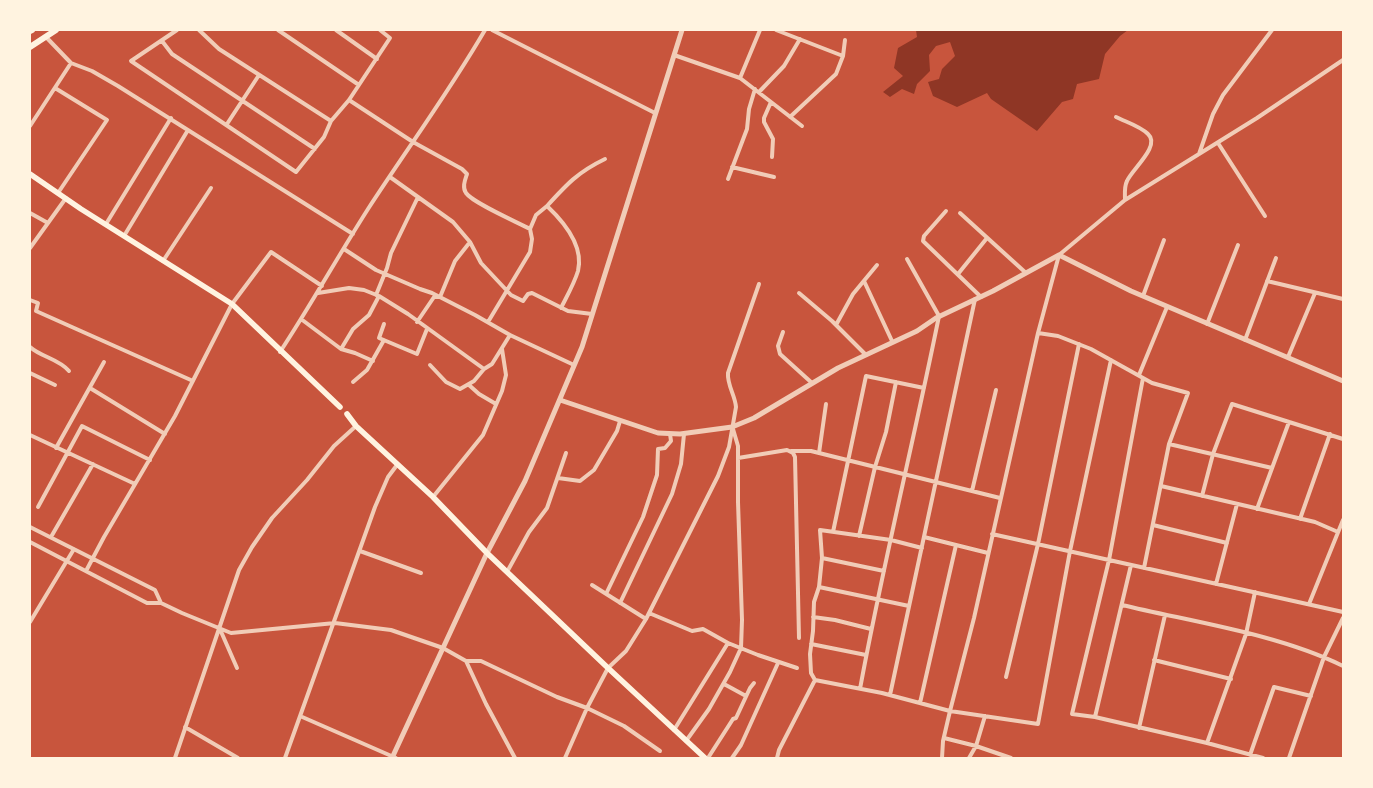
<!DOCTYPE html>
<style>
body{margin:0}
#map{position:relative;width:1373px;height:788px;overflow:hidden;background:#c8553d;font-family:Rubik,sans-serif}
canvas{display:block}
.frame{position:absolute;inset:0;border:31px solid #fff3e0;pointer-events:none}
</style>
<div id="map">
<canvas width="1373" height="788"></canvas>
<div class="frame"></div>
</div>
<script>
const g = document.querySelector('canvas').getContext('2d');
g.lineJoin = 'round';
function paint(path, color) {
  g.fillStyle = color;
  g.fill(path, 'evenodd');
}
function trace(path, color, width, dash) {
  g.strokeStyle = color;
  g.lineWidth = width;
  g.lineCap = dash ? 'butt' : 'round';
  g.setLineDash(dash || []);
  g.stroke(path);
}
paint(new Path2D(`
 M916,30H1128L1120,36L1105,54L1099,79L1077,84L1073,99L1062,102L1037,131L991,99L987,93L957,107L933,96L928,82L939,79L942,69L955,56L950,42L936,46L929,55L930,71L917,84L914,94L902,89L890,97L883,92L903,76L894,68L898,48L917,37Z`), '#8f3625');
trace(new Path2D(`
 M177,30L131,61L296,172L324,137L331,121L349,100L390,38L380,30
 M199,30L219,49L331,121
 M278,30L359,85
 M336,30L377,59
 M492,30L655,113
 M776,30L843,56
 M46,37L71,63L92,71L118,86L353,234
 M162,41L172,54L315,149
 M674,55L740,78L802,126
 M740,78L760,30
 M55,88L107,120L58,193
 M759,92L784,66L800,39
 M349,100L413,142L462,169L467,174C465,180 462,187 466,193C473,203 517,222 530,229L532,239L530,252L488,322
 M771,102L764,118V122L773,139L772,157
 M790,117L836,74L843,56L845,40
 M1116,117C1126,122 1140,126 1148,134C1161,146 1132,169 1127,181C1124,187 1125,194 1125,200
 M227,124L259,75
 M30,126L71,63
 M1218,143L1265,216
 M1199,154L1213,114L1223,95L1272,30
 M732,167L774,177
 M390,177L453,222L470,242L481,263L511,295L523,301L528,294L532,293L568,311L592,314
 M728,179L747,129L749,109L755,89
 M946,211L924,236L923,241L981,297
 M30,213L48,223
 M960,213L1026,273
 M106,224L171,118
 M530,229L536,215L547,206
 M124,236L188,130
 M30,248L66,198
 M344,249L376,270L420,289L432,293L475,315L510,335L574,365
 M163,261L211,188
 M958,274L987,238
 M864,281L892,341
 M1267,281L1343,299
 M318,293L349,288L364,290L379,296L408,314L484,369
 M799,293L832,321L866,355
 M376,295L387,268L391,253L418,197
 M1143,296L1164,240
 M30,300L38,303L36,311L193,381
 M561,308C567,296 574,284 578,271C584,246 564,222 547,206C567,184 578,172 605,159
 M301,319L341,349L355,353L373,361
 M417,322L434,297H440L455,261L470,242
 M384,324L379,338L417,354L427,329
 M1207,324L1238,245
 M836,325L853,294L877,265
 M783,332L778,346L780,354L812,383
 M1038,333L1058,336L1091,349L1152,383L1188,393L1169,444L1144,568
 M1245,340L1276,258
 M30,347C41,357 59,359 69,371
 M341,349L353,329L369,315L379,296
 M280,352C311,305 338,256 368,209C407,149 449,92 485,30
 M1288,357L1315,293
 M430,365L446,382L460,389L474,381L484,369L492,364L510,335
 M30,373L55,385
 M1139,375L1167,307
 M1143,378L1109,560L1072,714L1095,717L1207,743L1263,758
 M353,382L367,370L384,340
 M469,385L479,394L496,404
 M90,388L165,434
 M30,435L135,484
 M1169,444L1272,468
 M56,448L104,362
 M791,451H811L1000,498
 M819,453L826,404
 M738,458L787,450L793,453L795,457L799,638
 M558,478L580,481L594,470L617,431L620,421
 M1161,486L1315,522L1338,532
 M972,491L996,390
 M1202,496L1213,454L1232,404L1343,439
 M433,497L483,435L502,391L506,375L502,349
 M38,507L82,426L150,460
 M1257,509L1289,422
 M1300,519L1330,434
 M1153,525L1227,543
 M30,527L155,590L161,603
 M833,532L866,376L924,388
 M992,534L1343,612
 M859,536L875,467L886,432L896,382
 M51,537L93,464
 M924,537L988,553
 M30,542L147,603H161L182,613L231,633L335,623L391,630L443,648L466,661L486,704L515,758
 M360,551L421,573
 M822,558L884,571
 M86,571L104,537L175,416L232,304L271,252L322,286
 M507,572L529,532L547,508L566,453
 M1216,584L1237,504
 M592,585L646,619
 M819,587L909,606
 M606,594L643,517L657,475L658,449L665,448L671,441L670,434
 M620,603L672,494L681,464L684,434
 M1309,604L1343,520
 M1122,605C1193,622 1278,634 1343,666
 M649,613L692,631L703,629L728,643L758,655L797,668
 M813,617L835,620L871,629
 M30,622L74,549
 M219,627L237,668
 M811,644L866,655
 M1154,660L1231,679
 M466,661H481L557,697L587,708L624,726L660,751
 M1006,677L1038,544L1079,344
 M815,680L811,673L810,654L813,631L814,602L819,587L822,558L820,530L891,540L922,548
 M724,684L746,696
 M860,689C883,564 914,440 939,316L907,259
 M890,695L975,299
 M920,703L956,545
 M300,716L396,758
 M985,716L976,746L1011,758
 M1095,717L1131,565
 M185,727L238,758
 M1139,728L1165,615
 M674,730L728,643
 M944,738L976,746L969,758
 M686,741L709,709L730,672L741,648L742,620L738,502V446L733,429
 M1207,743L1246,634L1255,592
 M1250,755L1274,687L1311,696
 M175,758L239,570L252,547L272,518L307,480L334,446L356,426
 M285,758L375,507L388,477L397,465
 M565,758L587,708L608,668L626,651L646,619L718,476L729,447L736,407C735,395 727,385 728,373L759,284
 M708,758L733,719L736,718L750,688L754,683
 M732,758L741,745L778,663
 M777,758L779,750L815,680L882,693L950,711L1038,724L1070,551L1111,360
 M942,758L943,741L950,711L974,618L1038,333L1059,255L1125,200L1257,118L1343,60
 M1289,758L1324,657L1343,618`), '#f1ccb7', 4);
trace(new Path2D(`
 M560,400L658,433L680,434L732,427L754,418L838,368L917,331L936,318L993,291L1059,255L1131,291L1343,381
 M392,758L487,553L525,481L582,347L682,30`), '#f1ccb7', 5);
trace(new Path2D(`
 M30,174L81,209L232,304L340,407
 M347,414L356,426L433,497L487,553L608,668L705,758`), '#fff3e0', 5.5);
trace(new Path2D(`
 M30,31L32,30
 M30,47L56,30`), '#fff3e0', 6);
</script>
